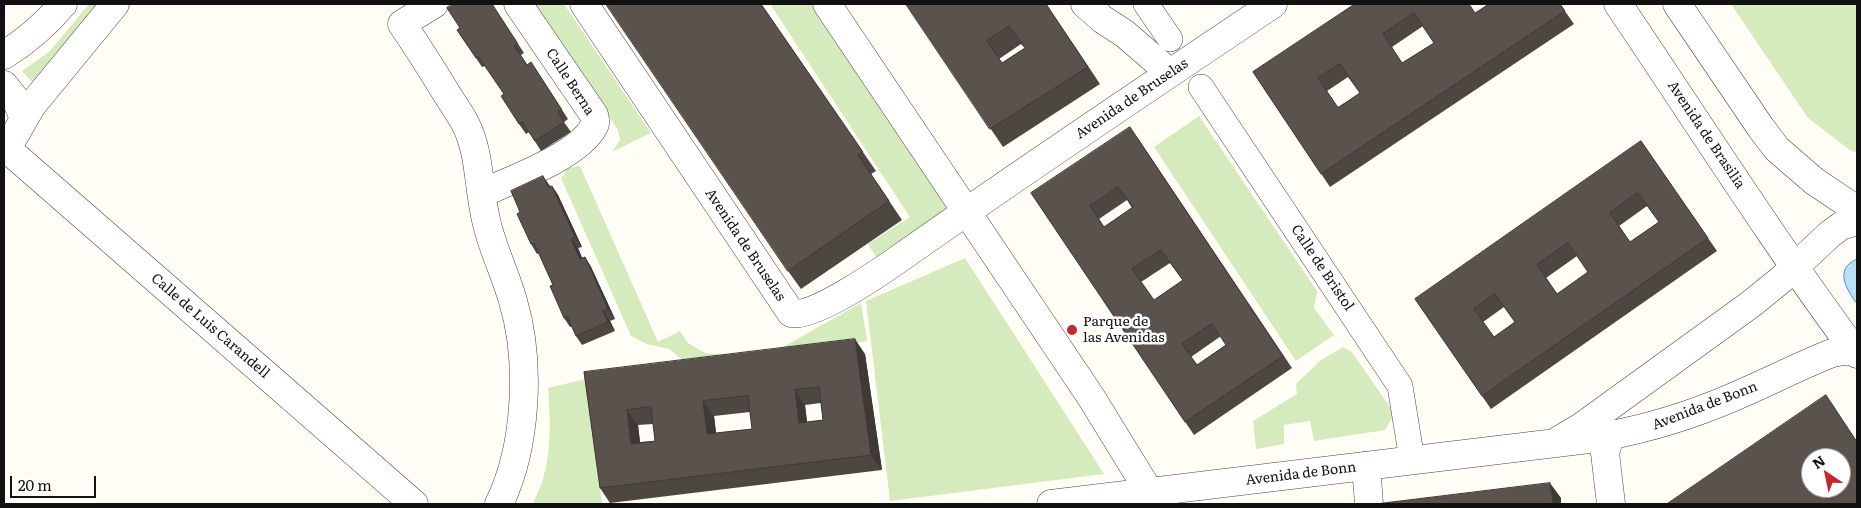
<!DOCTYPE html>
<style>
body{margin:0}
#map{position:relative;width:1861px;height:508px;overflow:hidden;background:#fffdf5;font-family:Literata,serif}
canvas{display:block}
.frame{position:absolute;inset:0;border:5px solid #111;pointer-events:none}
.north{position:absolute;left:1801px;top:448px;width:50px;height:50px;box-sizing:border-box;background:#fff;border:1px solid #a0a0a0;border-radius:50%;rotate:326deg;font-size:14px;font-weight:700;line-height:20px;text-align:center;color:#111}
.north::after{content:'';display:block;margin:auto;width:18px;height:22px;background:#c4262e;clip-path:polygon(50% 0,100% 100%,50% 72%,0 100%)}
.scale{position:absolute;left:10px;top:476px;width:86px;height:22px;box-sizing:border-box;border:2px solid #111;border-top:0;padding-left:6px;font-size:15px;line-height:18px;white-space:nowrap;color:#111;-webkit-text-stroke:4px #fff;paint-order:stroke}
</style>
<div id="map">
<canvas width="1861" height="508"></canvas>
<div class="frame"></div>
<div class="north">N</div>
<div class="scale">20 m</div>
</div>
<script>
const g = document.querySelector('canvas').getContext('2d');
g.lineJoin = 'round';
function paint(path, color) {
  g.fillStyle = color;
  g.fill(path, 'evenodd');
}
function trace(path, color, width, dash) {
  g.strokeStyle = color;
  g.lineWidth = width;
  g.lineCap = dash ? 'butt' : 'round';
  g.setLineDash(dash || []);
  g.stroke(path);
}
function write(font, color, halo, rows, align = 'center') {
  g.font = font + ' Literata,serif';
  g.lineWidth = 5;
  g.setLineDash([]);
  g.textBaseline = 'middle';
  g.strokeStyle = halo;
  g.fillStyle = color;
  for (const [text, x, y, turn = 0] of rows) {
    g.save();
    g.translate(x, y);
    g.rotate((+turn || 0) * Math.PI / 180);
    g.textAlign = isNaN(turn) ? turn : align;
    if (halo) g.strokeText(text, 0, 0);
    g.fillText(text, 0, 0);
    g.restore();
  }
}
paint(new Path2D(`
 M89,4H100L33,83L22,71L49,52Z
 M534,4H564L651,133L612,152L620,140L618,130Z
 M770,4H820L956,207L880,263L868,244L910,217Z
 M1731,4H1857V152L1851,151L1808,118Z
 M1199,116L1317,291L1314,308L1334,335L1296,361L1154,147Z
 M580,166L658,342L680,331L688,343L705,353L744,357L783,347L861,303L867,341L783,356L685,362L669,349L647,344L631,336L561,178L568,168Z
 M965,258L1104,474L890,501L866,301Z
 M1343,347L1352,352L1392,410L1394,415L1385,430L1314,441L1310,421L1284,425V444L1256,449L1253,421L1297,394L1296,384L1321,360Z
 M586,379L602,504H533C536,496 541,487 543,479C552,449 550,418 548,388Z`), '#d5ebbd');
const water = new Path2D(`
 M1857,259V304C1847,290 1833,269 1857,259Z`);
paint(water, '#b9e0f7');
trace(water, '#3f96cf', 1);
const pedestrian = new Path2D(`
 M1146,4L1170,39
 M1201,87L1400,386L1412,460`);
const minor = new Path2D(`
 M434,4L402,24C417,46 431,68 445,91C451,101 459,112 465,123C480,152 478,184 485,215C490,244 505,272 513,301C531,361 527,447 499,504
 M584,4L791,313C807,323 886,268 903,256C1025,170 1149,87 1273,4
 M1085,4L1102,19L1125,34L1170,73
 M4,85L16,100L24,118
 M482,193C512,180 580,155 594,126C596,123 595,119 594,115L518,4
 M1610,436L1605,453L1611,504
 M1366,466L1369,504`);
const tertiary = new Path2D(`
 M827,4L1091,397L1150,493L1155,504
 M1618,4C1697,121 1773,241 1857,354
 M1677,4L1761,128L1777,149L1814,181L1857,210
 M4,55C25,42 47,23 63,4
 M5,150L14,155L414,504
 M4,151C16,136 23,119 33,104L115,4
 M1559,440L1581,427L1751,304L1783,278L1830,234L1841,226L1857,221
 M1051,504L1589,439C1634,432 1677,420 1719,403C1757,388 1794,368 1832,353L1844,351H1857`);
trace(pedestrian, '#444', 26);
trace(minor, '#444', 29);
trace(tertiary, '#444', 29);
trace(pedestrian, '#fff', 25);
trace(minor, '#fff', 28);
trace(tertiary, '#fff', 28);
paint(new Path2D(`
 M492,4L524,53L521,55L527,65L531,62L568,119L564,122L571,132L541,151L529,132L526,134L519,124L504,94L485,66L482,67L457,30Z
 M761,4L876,171L871,174L902,220L801,289L788,271Z
 M906,4H1046L1100,84L1003,147ZM1021,44L1025,48L1002,63L999,59Z
 M1355,4L1475,13L1560,4L1574,24L1330,187L1253,72ZM1423,26L1434,43L1402,63L1392,47ZM1348,77L1360,93L1338,107L1327,91Z
 M1139,140L1292,368L1194,435L1031,193ZM1127,200L1132,208L1104,227L1099,219ZM1170,263L1183,281L1154,300L1141,282ZM1221,336L1226,345L1197,365L1191,357Z
 M1641,141L1717,251L1491,409L1415,299ZM1647,206L1659,222L1630,242L1619,226ZM1577,256L1588,272L1557,294L1546,278ZM1504,307L1515,322L1494,337L1483,322Z
 M550,186H552L558,195L582,247L578,248L582,258L585,257L591,267L615,319L610,321L615,331L582,345L576,336L572,326L570,327L564,318L553,285L539,253L537,254L531,244Z
 M865,354L882,470L610,503L600,488L584,372ZM821,403L823,420L807,422L805,405ZM750,412L752,429L716,433L714,416ZM653,424L655,441L640,442L638,425Z`), '#4d4742');
paint(new Path2D(`
 M1046,4L1100,84L1088,67Z
 M543,176L550,186L555,197L548,187Z
 M552,186L558,195L582,247L575,237Z
 M571,239L578,248L587,269L580,259Z
 M585,257L591,267L615,319L608,309Z
 M603,311L610,321L615,331L608,322Z
 M855,339L865,354L882,470L871,455Z
 M795,390L805,405L809,439L799,423Z
 M703,401L714,416L718,449L707,434Z
 M627,410L638,425L642,459L631,444Z
 M1550,483L1561,498V504H1553Z`), '#3f3936');
const building = new Path2D(`
 M454,4H492L518,44L514,46L521,56L527,65L531,62L562,110L558,112L564,122L535,141L522,122L519,124L501,96L504,94L478,56L476,58L457,30L460,28L447,8Z
 M606,4H761L863,152L858,155L889,201L788,271Z
 M906,4H1046L1088,67L990,129ZM1009,26L1025,48L1002,63L987,41Z
 M1355,4H1469L1475,13L1489,4H1560L1565,11L1321,174L1253,72ZM1414,13L1434,43L1402,63L1383,34ZM1340,64L1360,93L1338,108L1318,78Z
 M1130,127L1283,356L1185,422L1031,193ZM1118,187L1133,207L1104,227L1090,206ZM1161,250L1183,280L1154,300L1132,269ZM1212,324L1226,345L1197,365L1182,344Z
 M1641,141L1708,238L1482,396L1415,299ZM1638,193L1659,222L1630,242L1610,213ZM1568,243L1588,272L1557,294L1537,265ZM1495,294L1515,322L1494,337L1474,309Z
 M543,176L548,187L552,186L575,237L571,239L580,259L585,257L608,309L603,311L608,322L576,336L567,316L564,318L550,286L553,285L534,243L531,244L517,214L520,212L511,191Z
 M855,339L871,455L600,488L584,372ZM819,387L823,420L799,423L795,390ZM748,396L752,429L707,434L703,401ZM651,407L655,441L631,444L627,410Z
 M1826,395L1857,442V504H1667ZM1811,458H1841V488H1811Z
 M1550,483L1553,504H1376Z`);
paint(building, '#5a524d');
trace(building, '#3f3936', 1);
for (const [x, y, r, color] of [
 [1072,330,6,"#c4262e"]
]) {
  const dot = new Path2D();
  dot.arc(x, y, r, 0, 2 * Math.PI);
  g.fillStyle = color;
  g.fill(dot);
  trace(dot, '#fff', 2);
}
write('14px', '#111', '#fff', [
 ["Calle Berna",570,82,57],
 ["Avenida de Bruselas",1132,99,-34],
 ["Avenida de Brasilia",1706,135,56],
 ["Avenida de Bruselas",745,245,56],
 ["Calle de Bristol",1322,268,56],
 ["Calle de Luis Carandell",210,326,41],
 ["Avenida de Bonn",1705,406,-21],
 ["Avenida de Bonn",1301,474,-7]
]);
write('14px', '#111', '#fff', [
 ["Parque de",1083,322],
 ["las Avenidas",1083,338]
], 'left');
</script>
